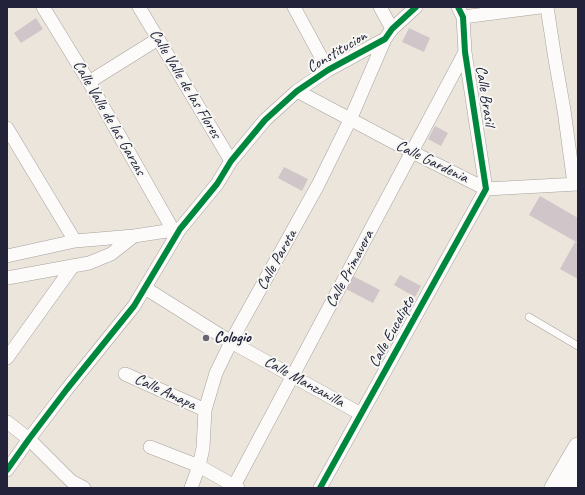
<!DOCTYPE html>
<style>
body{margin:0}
#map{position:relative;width:585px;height:495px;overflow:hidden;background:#ece5db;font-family:Caveat,sans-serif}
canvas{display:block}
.frame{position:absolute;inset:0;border:8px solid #22223b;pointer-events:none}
</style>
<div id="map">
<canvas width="585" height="495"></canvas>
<div class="frame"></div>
</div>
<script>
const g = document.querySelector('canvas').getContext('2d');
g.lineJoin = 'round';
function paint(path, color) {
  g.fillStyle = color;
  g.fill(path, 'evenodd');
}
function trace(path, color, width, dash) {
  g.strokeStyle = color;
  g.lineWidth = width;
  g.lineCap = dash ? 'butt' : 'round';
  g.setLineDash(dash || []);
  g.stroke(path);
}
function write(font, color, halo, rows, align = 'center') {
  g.font = font + ' Caveat,sans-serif';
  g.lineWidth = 4;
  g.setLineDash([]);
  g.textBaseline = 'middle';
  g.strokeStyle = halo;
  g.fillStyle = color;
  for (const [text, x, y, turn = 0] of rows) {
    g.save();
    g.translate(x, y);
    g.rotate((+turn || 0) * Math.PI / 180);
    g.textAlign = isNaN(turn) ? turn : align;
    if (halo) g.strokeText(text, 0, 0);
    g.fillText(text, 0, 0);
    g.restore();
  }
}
paint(new Path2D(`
 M36,18L43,29L21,43L14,33Z
 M409,28L430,38L424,52L402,42Z
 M435,126L448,133L441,146L428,139Z
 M284,167L308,179L302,191L278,178Z
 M540,196L578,218V243L529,215Z
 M575,242L578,244V279L560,269Z
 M351,275L380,290L373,303L344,288Z
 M400,275L421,286L415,297L394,285Z`), '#d0c5c8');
const lane = new Path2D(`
 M529,317L578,346`);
const street = new Path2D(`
 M43,7L89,82L173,230
 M139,7L231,161
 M294,7L328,70
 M380,7L392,29
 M547,7L555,59L564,110L574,184
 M463,17L540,7
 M89,82L158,39
 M297,91L412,152L486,189L578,184
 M7,128L75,241
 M7,256L75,241L134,236L180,229
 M7,278L89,263L111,254L134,236
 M145,288L231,342L361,414
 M7,358L73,266
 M125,374L205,410
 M7,422L29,439L71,481L84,488
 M150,447L199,466L238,488
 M7,470L29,439L67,389L134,306L180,229L217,184L231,161L265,120L297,91L328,70L385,39L392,29L416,7
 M234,486L465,52
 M191,488L199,466L203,448L205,410L216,373L234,336L318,185L350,120L385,39
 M320,488L486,189L465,52L463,17L458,7`);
const secondary = new Path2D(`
 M554,488L578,447`);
const highway = new Path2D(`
 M569,488L578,472`);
trace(lane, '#a6a19e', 8);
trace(street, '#a6a19e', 14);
trace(secondary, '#a6a19e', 20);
trace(highway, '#a6a19e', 24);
trace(lane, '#fcfbfa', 7);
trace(street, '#fcfbfa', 13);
trace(secondary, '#fcfbfa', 19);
trace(highway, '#fcfbfa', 22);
trace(new Path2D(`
 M7,470L29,439L67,389L134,306L180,229L217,184L231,161L265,120L297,91L328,70L385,39L392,29L416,7
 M320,488L486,189L465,52L463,17L458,7`), '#00873e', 6);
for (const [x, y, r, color] of [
 [206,338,4,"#696673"]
]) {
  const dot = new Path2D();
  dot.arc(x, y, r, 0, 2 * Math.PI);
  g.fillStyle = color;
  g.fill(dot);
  trace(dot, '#f6f6f2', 1.5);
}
write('16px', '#22223b', '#f6f6f2', [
 ["Constitucion",337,52,-31],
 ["Calle Valle de las Flores",185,84,59],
 ["Calle Brasil",485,96,81],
 ["Calle Valle de las Garzas",109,118,60],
 ["Calle Gardenia",432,162,26],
 ["Calle Parota",277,260,-61],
 ["Calle Primavera",350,269,-62],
 ["Calle Eucalipto",392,332,-61],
 ["Calle Manzanilla",304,382,29],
 ["Calle Amapa",165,392,25]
]);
write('bold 16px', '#22223b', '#f6f6f2', [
 ["Cologio",214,338]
], 'left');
</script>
